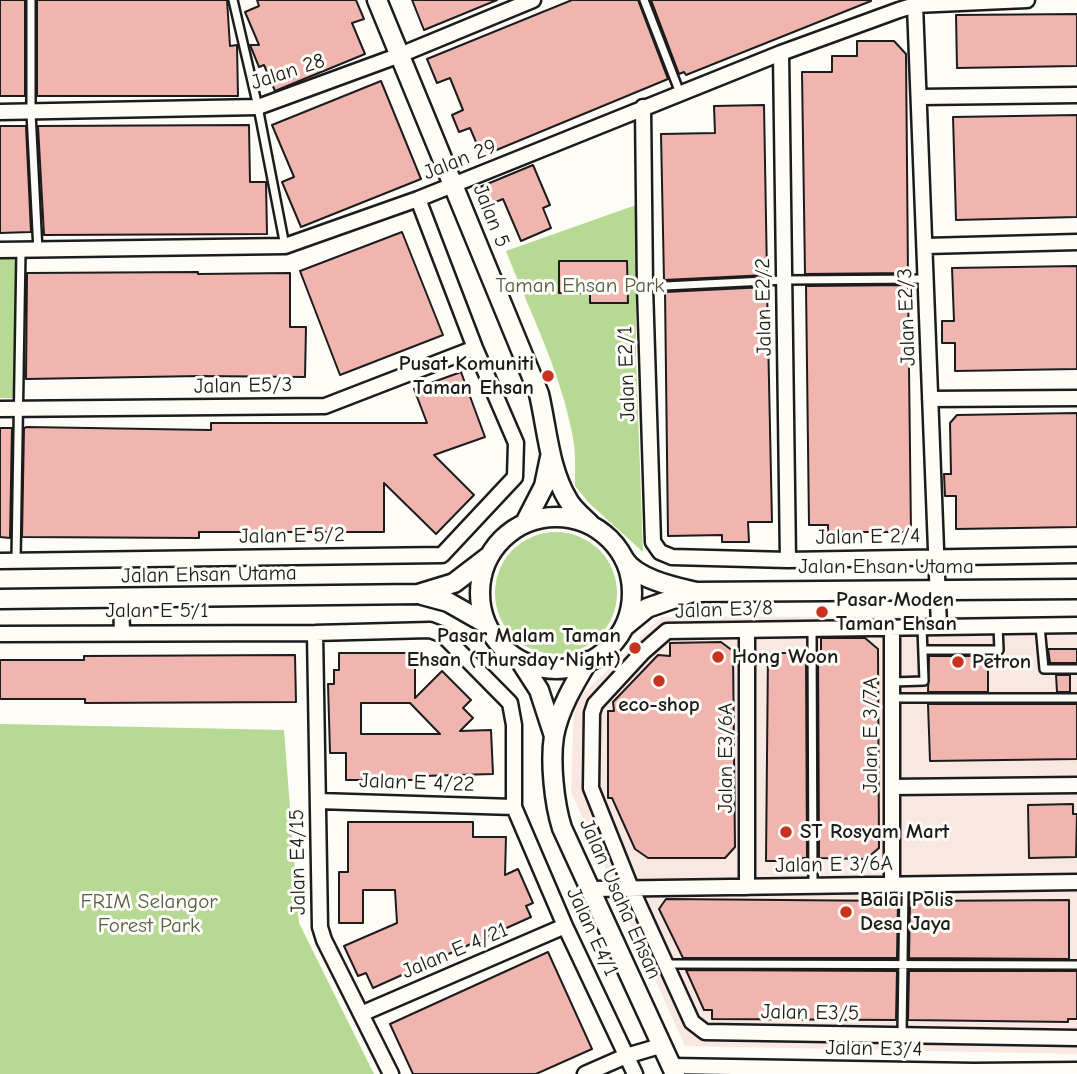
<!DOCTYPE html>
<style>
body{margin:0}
canvas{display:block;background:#fdfcf7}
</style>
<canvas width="1077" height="1074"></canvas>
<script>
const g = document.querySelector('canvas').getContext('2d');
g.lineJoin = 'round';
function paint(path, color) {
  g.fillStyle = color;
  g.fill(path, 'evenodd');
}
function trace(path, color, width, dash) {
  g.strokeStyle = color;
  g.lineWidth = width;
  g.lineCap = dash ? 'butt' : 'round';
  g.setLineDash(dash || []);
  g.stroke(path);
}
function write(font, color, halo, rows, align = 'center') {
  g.font = font + ' "Comic Neue",sans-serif';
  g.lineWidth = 6;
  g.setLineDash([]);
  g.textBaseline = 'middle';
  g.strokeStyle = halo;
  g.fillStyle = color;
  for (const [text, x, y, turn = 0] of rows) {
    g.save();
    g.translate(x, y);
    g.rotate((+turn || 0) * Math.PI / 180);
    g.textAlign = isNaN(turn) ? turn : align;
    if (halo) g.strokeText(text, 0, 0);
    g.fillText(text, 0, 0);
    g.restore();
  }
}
paint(new Path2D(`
 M1077,616V1054L685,1046L571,792L574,703L661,617Z`), '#f9e7e1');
paint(new Path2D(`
 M636,205V359L643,552L589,503L575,486C575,468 576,451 572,433C560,370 529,310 506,251Z
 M0,257H16L14,398H0Z
 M495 593a61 61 0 1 1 122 0a61 61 0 1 1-122 0Z
 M0,724L284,730L299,923L374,1074H0Z`), '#b6d993');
const building = new Path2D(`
 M0,0H25V96H0Z
 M37,0H227L230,46L237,45L238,96H37Z
 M257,0H356L364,19L352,23L365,54L275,91L264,65L259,67L250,45H259L245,12L259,6Z
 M412,0H497L424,30Z
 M572,0H638L668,79L482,156L470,128L459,132L452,115L463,110L450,78L437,83L427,59Z
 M651,0H871V1L686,75L684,72L679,74Z
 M1077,14V66L957,68L956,15Z
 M857,41H894L906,54L908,273L805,274L802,72H832V56H857Z
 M381,81L421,179L301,227L282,182L294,177L272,125Z
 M764,105L767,275L664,280L661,134L715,133L714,106Z
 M1077,115V217L956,220L953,117Z
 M249,125L250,182H266L267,234L44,235L38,126Z
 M0,126H26L31,232L0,233Z
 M533,165L550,205L543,208L551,228L521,241L503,199L483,207L475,189Z
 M402,232L443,335L340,375L300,271Z
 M559,261H627L628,303H590V293H559Z
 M1077,266V369L955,371V343H942V321H954L952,268Z
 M198,272V274L290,273V327H306L305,377L200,376L26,379L27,273Z
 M908,285L911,532H828V525H809L806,286Z
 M767,287L772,522H748L749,542H722V535L668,536L665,292Z
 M461,372L485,437L434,455L474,495L436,534L384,483V532H199V538L22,537L24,428L27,427L211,430V423H427L414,389Z
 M1077,413V527L956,529V496H945L944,474H951L950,423L957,415Z
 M0,428H12L10,538L0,537Z
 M821,638H865L878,649L879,848L866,859L819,858L818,653H821Z
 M721,642L733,651L735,847L725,858H648L635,849L612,798H608V711H614L613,702L658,655L670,656V643Z
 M1048,649H1077V663H1050Z
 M339,653H415V698L442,671L471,700L463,708L473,718L460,731L491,730L493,774L423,776V780H346V753H330L328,684H334V670H339ZM361,703H410L440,734H361Z
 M768,653H806L807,858H803V861H766Z
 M295,655L296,702L85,703V699H0V660H84V656Z
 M929,656H988V692H928Z
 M1056,675H1070V692H1057Z
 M928,704H1077V759L930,761Z
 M1073,804V814H1077L1076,857L1029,858L1028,805Z
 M348,822H473V837H506L505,875L518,869L533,903L526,906L531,917L373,988L366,973L358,976L344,946L397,923L395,890H363V923H339V872H348Z
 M666,899L898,901L897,958H683L659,909Z
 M1069,900V959L909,958L910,901Z
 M548,952L592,1049L536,1074H413L390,1024Z
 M686,970L897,971L896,1020L712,1019V1010H704Z
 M909,971H1077V1019H1068V1022L908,1020Z`);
paint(building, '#f0b5af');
trace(building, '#1c1c1c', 2);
const service = new Path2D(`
 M31,0V113L38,251
 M233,0L258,107L285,246
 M644,0L680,93
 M645,287L785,280L925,279
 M16,560L21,250
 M1040,626L1044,669H1077
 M812,629L813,886
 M923,650H999L998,626
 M892,682L924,681L922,628
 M892,698H1077
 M666,964L1077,965
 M902,1035L904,885`);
const minor = new Path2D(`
 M915,5L939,627
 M781,53L788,560
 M920,97L1077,95
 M643,107L645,287L653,542L660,552L672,557L788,560L1077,555
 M0,112L258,107L400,55L533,0
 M926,246L1077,242
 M0,250L285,246L418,199L781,53L899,10L915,5L1027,0
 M930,399L1077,398
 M0,409L325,406L475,348
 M0,561L442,555L515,477L516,443L475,348L418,199
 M121,599L122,632
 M1077,625L667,631L643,652L595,704L592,713L591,788L631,888L692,1022L705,1032L1077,1038
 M315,633L320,927L324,940L391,1074
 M0,634L315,633L430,630L443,635L510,703L514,725V807L565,926L635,1074
 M892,787L1077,785
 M318,801L514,807
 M892,885V628
 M747,887V630
 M592,889L1077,882
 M361,1014L565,926
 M671,1066L974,1071L1077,1070
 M585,1074L626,1056L660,1046`);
const tertiary = new Path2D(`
 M377,0L539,394C547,428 549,469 568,500C573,509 582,516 590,524
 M480 593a76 76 0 1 1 152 0a76 76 0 1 1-152 0Z
 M526,521L544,486L550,457
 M624,559C636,579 675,587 696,592L1077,589
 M422,595L448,602L483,622
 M0,599L418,594L454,583L488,557
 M625,626L647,608L693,592
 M588,661C574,684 559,709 554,736C550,761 554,803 562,828L675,1074
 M521,662L539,690L554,736`);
trace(service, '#1c1c1c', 12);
trace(minor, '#1c1c1c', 19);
trace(tertiary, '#1c1c1c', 23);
trace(service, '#fdfcf7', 7);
trace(minor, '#fdfcf7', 14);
trace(tertiary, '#fdfcf7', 18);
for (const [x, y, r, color] of [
 [548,376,7,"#c8321e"],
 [822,612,7,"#c8321e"],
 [635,648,7,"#c8321e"],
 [718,657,7,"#c8321e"],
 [958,662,7,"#c8321e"],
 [659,681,7,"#c8321e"],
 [786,832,7,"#c8321e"],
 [846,912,7,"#c8321e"]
]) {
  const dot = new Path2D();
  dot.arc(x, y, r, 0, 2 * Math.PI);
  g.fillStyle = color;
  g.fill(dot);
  trace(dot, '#fdfcf7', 2.5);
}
write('21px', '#1c1c1c', '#fdfcf7', [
 ["Jalan 28",288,72,-18],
 ["Jalan 29",460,160,-22],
 ["Jalan 5",491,216,68],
 ["Jalan E2/2",764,307,-91],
 ["Jalan E2/3",907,317,-92],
 ["Jalan E2/1",627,374,-92],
 ["Jalan E5/3",243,386,-1],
 ["Jalan E 5/2",292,536,-1],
 ["Jalan E 2/4",868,537,-1],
 ["Jalan Ehsan Utama",886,567],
 ["Jalan Ehsan Utama",209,575,-1],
 ["Jalan E3/8",724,610,-2],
 ["Jalan E 5/1",157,611],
 ["Jalan E 3/7A",871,735,-90],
 ["Jalan E3/6A",726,758,-90],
 ["Jalan E 4/22",417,783,2],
 ["Jalan E4/15",298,862,-91],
 ["Jalan E 3/6A",834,865,-1],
 ["Jalan Usaha Ehsan",620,899,66],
 ["Jalan E4/1",592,932,65],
 ["Jalan E 4/21",455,951,-23],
 ["Jalan E3/5",810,1013,1],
 ["Jalan E3/4",874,1049,1]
]);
write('21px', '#525e46', '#fdfcf7', [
 ["Taman Ehsan Park",580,286],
 ["FRIM Selangor",149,902],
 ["Forest Park",149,926]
]);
write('bold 21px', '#1c1c1c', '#fdfcf7', [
 ["Pusat Komuniti",534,364,"right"],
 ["Taman Ehsan",534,388,"right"],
 ["Pasar Moden",836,600],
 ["Taman Ehsan",836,624],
 ["Pasar Malam Taman",621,636,"right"],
 ["Ehsan (Thursday Night)",621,660,"right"],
 ["Hong Woon",732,657],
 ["Petron",972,662],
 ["eco-shop",659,705,"center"],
 ["ST Rosyam Mart",800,832],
 ["Balai Polis",860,900],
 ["Desa Jaya",860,924]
], 'left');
</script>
